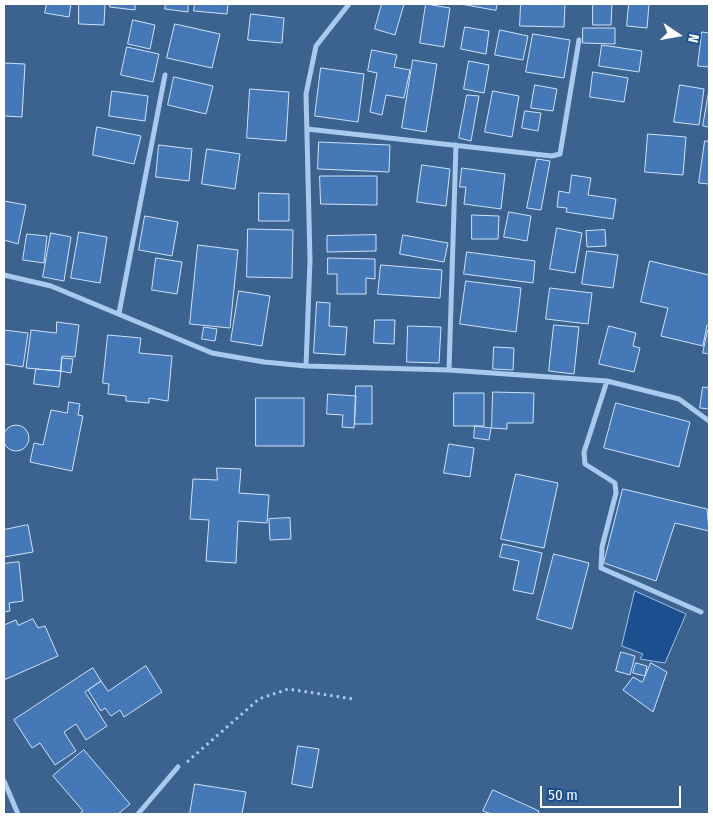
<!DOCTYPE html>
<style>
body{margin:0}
#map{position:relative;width:713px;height:818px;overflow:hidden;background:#1b4f8f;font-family:"Fira Sans Condensed",sans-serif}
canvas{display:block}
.frame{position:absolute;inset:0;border:5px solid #fff;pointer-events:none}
.north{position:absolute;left:653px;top:10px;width:50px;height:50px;-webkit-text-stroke:4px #1b4f8f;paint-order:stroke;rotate:102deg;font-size:14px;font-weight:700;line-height:20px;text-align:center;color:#fff}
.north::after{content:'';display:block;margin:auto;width:18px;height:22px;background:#fff;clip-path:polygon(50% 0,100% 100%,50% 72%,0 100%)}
.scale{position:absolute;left:540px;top:786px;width:141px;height:22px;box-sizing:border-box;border:2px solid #fff;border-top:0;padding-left:6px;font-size:15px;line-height:18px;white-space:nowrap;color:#fff;-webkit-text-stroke:4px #1b4f8f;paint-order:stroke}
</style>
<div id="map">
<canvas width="713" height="818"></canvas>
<div class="frame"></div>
<div class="north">N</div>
<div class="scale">50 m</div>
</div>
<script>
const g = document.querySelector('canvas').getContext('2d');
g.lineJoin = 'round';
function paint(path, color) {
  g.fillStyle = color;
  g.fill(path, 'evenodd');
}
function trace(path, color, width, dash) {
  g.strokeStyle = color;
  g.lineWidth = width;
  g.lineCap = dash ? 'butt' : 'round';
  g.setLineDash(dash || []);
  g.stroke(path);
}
const water = new Path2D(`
 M4,4H709V814H4ZM635,591L686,614L665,663L640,659L643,654L622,646Z`);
paint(water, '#3c6290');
trace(water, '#9cc4f0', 1);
const building = new Path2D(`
 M47,4H71L69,17L45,13Z
 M79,4H105L104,25L79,24Z
 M110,4H135V10L110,7Z
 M166,4H188V12L165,9Z
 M195,4H228L227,14L194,11Z
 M382,4H404L395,35L375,29Z
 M426,4L450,8L444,47L420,43Z
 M461,4H497L496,10Z
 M521,4H565L564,27L520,26Z
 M593,4H612L611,25H593Z
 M629,4H649L647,28L627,26Z
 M251,14L284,18L282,43L248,40Z
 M133,20L155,25L150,49L128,44Z
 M175,24L220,34L212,68L167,58Z
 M465,27L489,31L486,54L461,49Z
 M583,28H615V44L583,43Z
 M500,30L528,36L523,60L495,55Z
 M702,32L709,33V67L698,66Z
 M533,34L570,40L564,78L526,72Z
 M602,45L642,51L639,72L599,66Z
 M127,47L159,54L153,82L121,75Z
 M372,50L397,55L394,67L410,70L404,98L386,95L382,115L370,112L377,73L368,71Z
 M413,60L437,64L426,132L402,128Z
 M469,61L489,65L484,93L464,89Z
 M4,63L25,64L22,117L4,116Z
 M321,68L364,74L358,122L315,116Z
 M593,72L628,78L624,102L590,97Z
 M174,77L213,86L206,114L168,105Z
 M535,85L557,89L553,111L531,108Z
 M680,85L704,89L699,125L674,122Z
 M250,89L289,92L286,141L247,138Z
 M709,90V127L703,126Z
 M112,91L148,96L145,121L109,116Z
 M493,91L519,96L512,137L485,132Z
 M467,95L479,96L471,141L459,138Z
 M525,111L541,113L538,131L522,128Z
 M97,127L141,136L134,164L93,155Z
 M648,134L686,137L683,175L645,172Z
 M705,141H709V184L699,183Z
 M319,142L390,145L389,172L318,169Z
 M159,145L192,149L189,181L156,177Z
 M207,149L240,154L235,189L202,184Z
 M537,159L550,161L541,210L527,208Z
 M422,165L450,169L446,206L417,202Z
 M462,168L505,174L501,209L464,204L466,187H460Z
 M572,175L591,178L588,195L616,199L613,219L566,212L567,208L557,207L559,191L569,193Z
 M320,176H377V205L321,204Z
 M259,193L289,194V221H259Z
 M4,201L26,205L18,244L4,240Z
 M509,212L531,216L527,241L504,237Z
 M472,215L499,216L498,239H472Z
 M145,216L178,222L172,256L139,250Z
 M557,228L582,233L575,273L550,269Z
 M248,229L293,230L292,278L247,277Z
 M605,230L606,246L587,247L586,231Z
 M79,232L107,237L100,283L71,278Z
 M51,233L71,237L64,281L43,277Z
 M27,234L47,236L44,263L23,260Z
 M376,235V251L327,252V236Z
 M403,235L448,243L444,262L400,254Z
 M198,245L238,250L230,328L190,324Z
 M587,251L618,255L613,288L582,284Z
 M467,252L535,261L533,283L464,274Z
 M156,258L182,262L177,294L152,290Z
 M328,258L375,259V279L366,278V294H337V274H328Z
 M650,261L709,275V326L707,325L703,346L661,336L668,308L641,302Z
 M381,265L442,270L440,298L378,294Z
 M466,281L521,288L516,332L460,324Z
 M550,288L592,293L588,324L546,319Z
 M239,291L270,296L262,346L231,341Z
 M317,302L330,303L329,326L347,327L345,355L314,353Z
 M375,320H395L394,344L374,343Z
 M57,322L79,325L75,357L62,356L61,371L26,368L31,330L56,333Z
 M554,325L579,327L574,374L549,371Z
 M408,326L441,327L439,363L407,362Z
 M609,326L636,333L633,346L640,348L634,372L599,364Z
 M204,327L217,329L215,341L202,339Z
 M4,330L28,333L23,367L4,364Z
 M708,330H709V354L703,353Z
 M108,335L141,338L139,353L172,356L168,401L149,398V403L126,401V396L108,394L109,384L103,383Z
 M494,347L514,348L513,370L493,369Z
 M62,358L73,359L71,373L61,371Z
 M36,369L61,371L59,387L34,384Z
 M356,386H372V424H355Z
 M703,387L709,388V409L700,408Z
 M493,392L534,393L533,423H507V429L492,428Z
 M454,393H484V426H454Z
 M328,394L356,396L354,428L342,427L343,415L327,414Z
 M256,398H304V446H256Z
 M69,402L80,404L78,415L83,416L72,471L30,462L34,443L43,445L51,410L67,413Z
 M616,403L690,422L679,467L604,448Z
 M3 438a13 13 0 1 1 26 0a13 13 0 1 1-26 0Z
 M475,426L491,428L489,440L474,438Z
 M449,444L474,448L470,477L444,473Z
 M217,468L241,469L239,493L269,495L267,523L238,521L236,563L206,561L209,520L190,519L193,479L217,480Z
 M516,474L558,483L544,548L501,539Z
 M623,489L707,509L709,531L675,523L656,581L604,563Z
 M290,518L291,539L270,540L269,519Z
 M28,525L33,552L4,557V530Z
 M503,544L542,553L533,594L513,590L519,561L500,557Z
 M554,554L589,563L572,629L537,619Z
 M19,562L23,601L9,603L10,611L4,612V564Z
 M33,619L38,628L45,626L58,656L4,680V625L16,620L18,625Z
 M621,652L635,656L630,675L616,671Z
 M636,663L647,666L645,676L633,673Z
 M651,663L667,672L653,712L623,690L633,677L642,682Z
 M146,666L162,692L124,717L120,710L111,716L105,708L101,711L88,690L101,681L108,691Z
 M93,668L101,681L85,692L107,726L86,740L76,724L64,732L76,751L55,765L40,743L32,748L14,720Z
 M298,746L319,749L312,788L292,784Z
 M84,750L130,804L118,814H79L83,811L53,776Z
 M195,784L246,792L242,814H190Z
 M493,790L539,811L538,814H492L483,811Z`);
paint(building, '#4478b7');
trace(building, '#cfe3fa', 1);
trace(new Path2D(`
 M187,762L259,699L288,689L353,699`), '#a9c9ee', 3, [2.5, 4]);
trace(new Path2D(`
 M307,129L552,156L560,154L579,40
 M4,275L51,286L212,353L264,362L306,366L449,370L607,381L679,399L709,421
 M119,313L165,75
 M306,366L310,260L306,94L316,46L349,4
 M449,370L456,145
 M607,381L584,452L585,464L615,483L616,493L602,547L601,568L701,612
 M4,781L18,814
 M138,814L178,767`), '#a9c9ee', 5);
</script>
